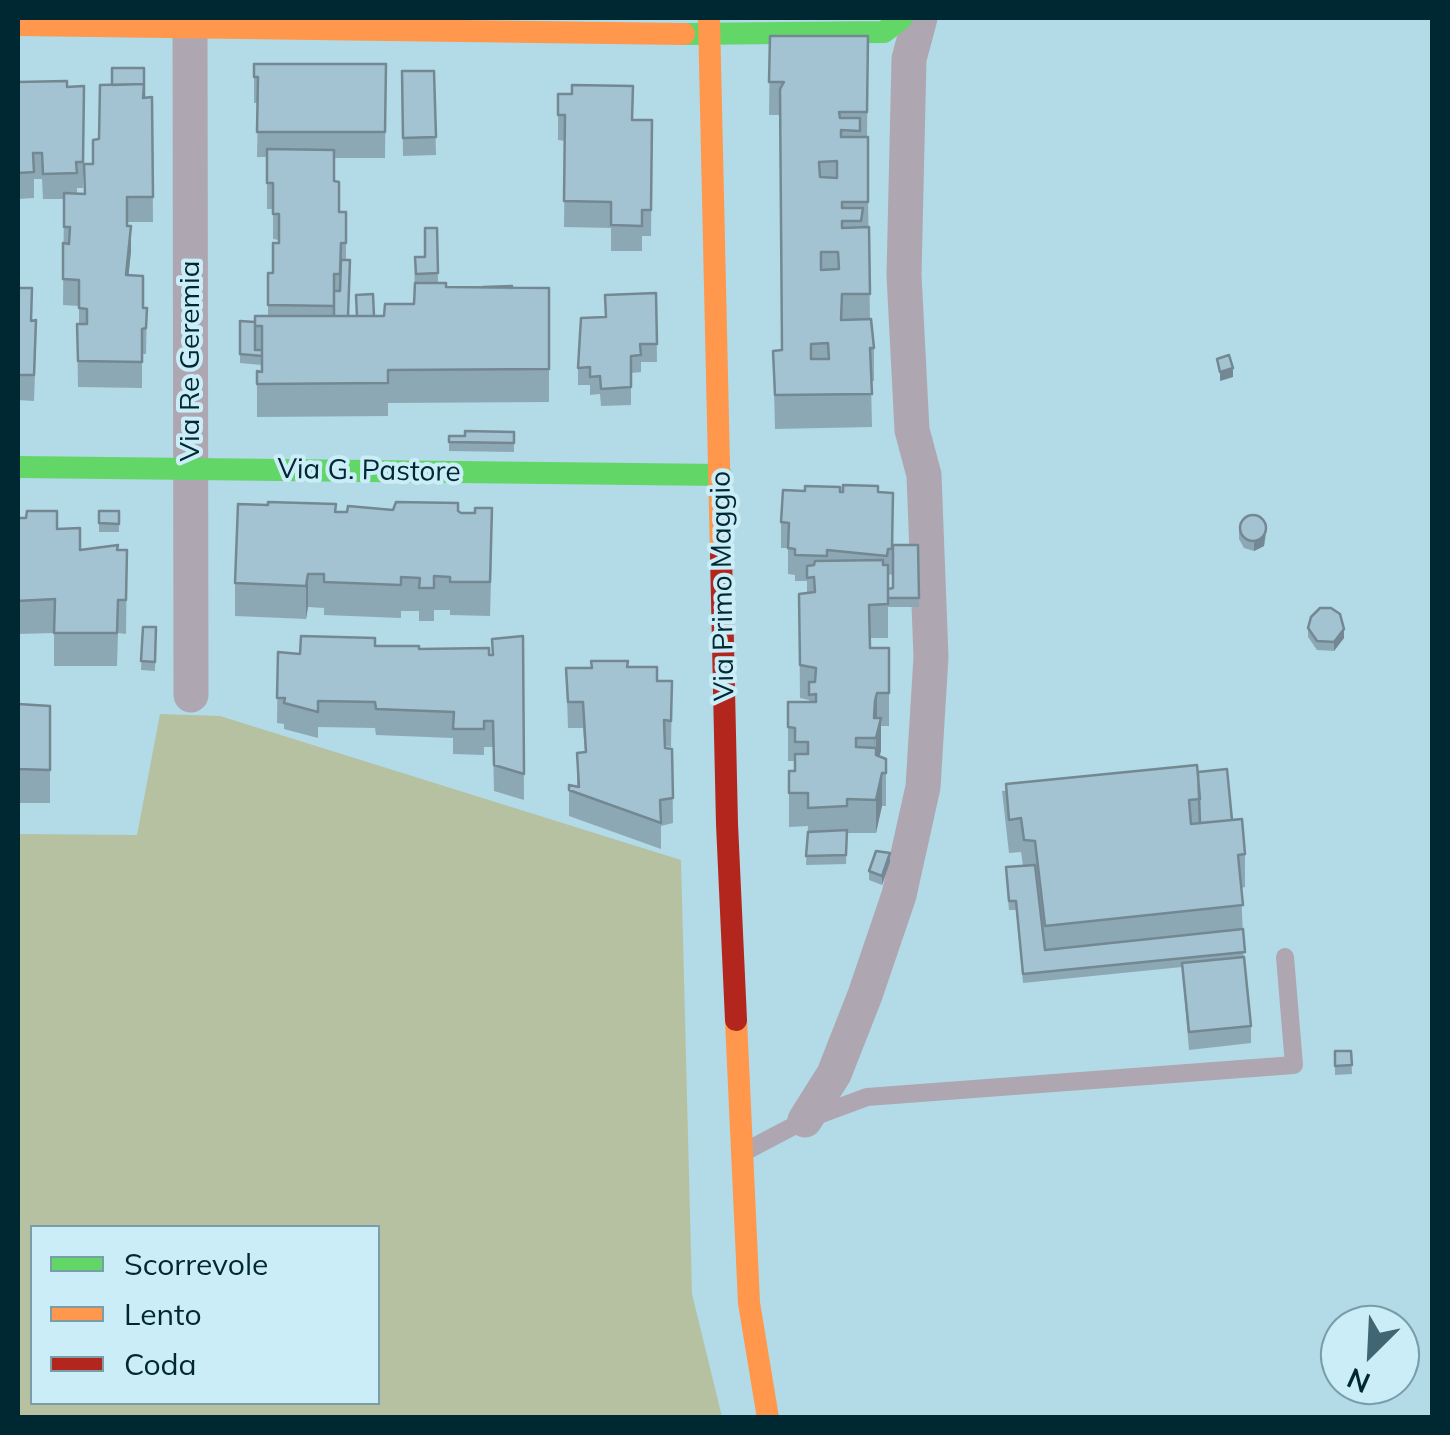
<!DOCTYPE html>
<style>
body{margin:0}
#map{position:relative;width:1450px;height:1435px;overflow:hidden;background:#b3dae7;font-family:Mulish,sans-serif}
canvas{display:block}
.frame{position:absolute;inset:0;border:20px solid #002833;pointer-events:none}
.legend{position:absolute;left:30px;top:1225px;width:350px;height:180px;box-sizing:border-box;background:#caedf8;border:2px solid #799ea9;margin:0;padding:12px 18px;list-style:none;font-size:30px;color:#002833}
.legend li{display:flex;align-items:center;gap:20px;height:50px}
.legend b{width:50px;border:2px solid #799ea9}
.north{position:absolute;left:1320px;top:1305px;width:100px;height:100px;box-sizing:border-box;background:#caedf8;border:2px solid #799ea9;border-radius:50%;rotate:204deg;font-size:28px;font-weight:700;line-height:40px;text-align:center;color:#002833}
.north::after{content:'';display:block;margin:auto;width:35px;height:45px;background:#3f6672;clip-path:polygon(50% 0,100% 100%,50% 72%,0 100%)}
</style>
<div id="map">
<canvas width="1450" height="1435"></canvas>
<div class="frame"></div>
<ul class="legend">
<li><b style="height:12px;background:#63d668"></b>Scorrevole</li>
<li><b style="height:12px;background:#ff974d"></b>Lento</li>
<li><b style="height:12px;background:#b3261e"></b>Coda</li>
</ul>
<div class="north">N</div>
</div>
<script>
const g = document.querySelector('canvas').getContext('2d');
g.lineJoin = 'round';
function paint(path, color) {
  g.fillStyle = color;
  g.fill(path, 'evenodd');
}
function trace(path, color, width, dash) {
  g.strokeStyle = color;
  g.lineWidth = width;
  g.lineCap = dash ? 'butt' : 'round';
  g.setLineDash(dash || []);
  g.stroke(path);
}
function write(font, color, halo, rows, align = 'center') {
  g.font = font + ' Mulish,sans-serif';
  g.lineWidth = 8;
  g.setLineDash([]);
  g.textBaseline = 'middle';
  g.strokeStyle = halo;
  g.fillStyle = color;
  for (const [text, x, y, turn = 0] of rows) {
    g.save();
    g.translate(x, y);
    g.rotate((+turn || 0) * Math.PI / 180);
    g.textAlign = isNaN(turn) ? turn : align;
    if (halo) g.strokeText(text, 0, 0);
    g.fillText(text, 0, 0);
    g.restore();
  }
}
paint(new Path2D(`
 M160,714L220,716L681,860L692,1294L722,1417H18V834L137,835ZM32,1228H378V1402H32Z`), '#b6c1a1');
trace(new Path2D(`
 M746,1151L805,1120L867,1097L1294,1065L1285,957`), '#aea7b1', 18);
trace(new Path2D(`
 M190,18L191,695
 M805,1120L834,1074L865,995L899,895L923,787L931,657L924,475L912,430L904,275L909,59L920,18`), '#aea7b1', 35);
trace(new Path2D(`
 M684,34L884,32L902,18
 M18,467L721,475`), '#63d668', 22);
trace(new Path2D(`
 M709,18L721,555
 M18,25L684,34
 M736,1020L749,1303L768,1418`), '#ff974d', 22);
trace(new Path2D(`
 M721,555L727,824L736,1020`), '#b3261e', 22);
paint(new Path2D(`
 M770,36H868L867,137L870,319L874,348V381H871L872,427L775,429L773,351L782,350L780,115H769Z
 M254,64H386L385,158H334V181L339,212H346V260L348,316H384L414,304L415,257H425L437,228L438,282L416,283L446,287L549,288V402L388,403V416L257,417V371L262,372V365L240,363V321L255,322L268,316V273H273L279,240L273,239V209H267V157H257L258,103H254Z
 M402,71H434L436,155L403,156Z
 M18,82L67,87L84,86L83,188H77V194H84V164H93L99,139L144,98L152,97L153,222H127L131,251L128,275L143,308H147L146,354H142V388L78,387L77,324H79V306L63,305L64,199H43L42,179H34V198L18,199Z
 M558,94L633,120H652L651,236H642V251H611V228L564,227L565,141L558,140Z
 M18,288L32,321L36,346L34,401L18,400Z
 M656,293L657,362H641V372L631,373V405L601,406L600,394L590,395V385H578V368L605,317Z
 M514,432V452L449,451V436H465Z
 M840,492L893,493L892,575L888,574V589L893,588L918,545L919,607H888V638H870V648H889V726H881L879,757L886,759V806H882L876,833H847L846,864L806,865L808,826L789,827V771H795V761H788V702H809V700L800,698L799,594L807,593V581H795V575L788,574V548H781V522Z
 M393,510L458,511L492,542L490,616L450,615V610H434V621H419V611H401V618L324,615V608L308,607L306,619L235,616V583L336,512Z
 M99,511H119V532H99Z
 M18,518L57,529L80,550H127L126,634L118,633L117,666H54V633L18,634Z
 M1239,530L1266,535L1264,546L1254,551L1244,548L1239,539Z
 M143,627H156L155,671L141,670Z
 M1308,628L1344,638L1334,651L1317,650L1308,637Z
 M523,636L524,800L494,791L493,747H484V755L453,754V738L376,735L375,728L318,727V738L284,729V724L277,723L278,652L300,654L375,646L489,655H492V639Z
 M628,667L657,681H672L671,747L665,746V748L672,749L673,823L661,826V849L569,816V785L577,786V753L585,752L583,728H568L566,668Z
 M18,704L50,706V803H18Z
 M1198,772L1232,820L1245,854V887L1241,888L1244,961L1251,1026V1043L1189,1050L1182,967L1023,983L1016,910H1009L1006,876V867L1023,866L1021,852L1009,853L1002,791Z
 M890,862L882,885L869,880V871Z
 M1335,1051H1351L1352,1074L1335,1075Z`), '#8da8b5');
paint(new Path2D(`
 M131,226V251L126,301V275Z
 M1233,368V377L1220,381V372Z
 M1266,527L1264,546L1254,551V543Z
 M308,574V607L306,619V586Z
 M1344,629V638L1334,651V642Z
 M877,693V726L875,734L874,751L875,701Z
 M881,718V751L876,772V738Z
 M882,773V806L876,833V800Z
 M890,853V862L882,885V876Z`), '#738893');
const building = new Path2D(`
 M770,36H868L867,112H839L840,118H860V131L841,130V137H868V202H842V208H863L861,221H842V228L869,227L870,294H842L841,320L871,319L874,348H870L872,394L775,395L773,351L782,350L780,89L784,82H769ZM837,161V178L820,177L819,162ZM821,252H838L839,269L821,270ZM828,343L829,359H811V344Z
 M254,64H386L385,132H257L258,77H254Z
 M112,68H144V98V84L112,85Z
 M402,71H434L436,137L403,138Z
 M67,81V87L84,86L83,162H76L77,173L43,174L42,153H33L34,172L18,173V82Z
 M144,84L143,98L152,97L153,197H127V226H131L126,275L143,276V308H147L146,328L142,329V362L78,361L77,324H87V309L79,308V280L63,279V243L69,244L70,227H64V193L85,194L84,164H93V140L99,139L100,85Z
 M572,85L633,86L632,120H652L651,210H642V226L611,225V202L564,201L565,115H558V94H572Z
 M267,149L334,150V181L339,182V212H346V243H341L340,274H334V306L268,305V273H273V243H279V214H273V183H267Z
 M425,228H437L438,273L416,274L415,257H425Z
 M341,260H350L348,316H334V291H340Z
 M415,283H446V287L549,288V369L388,370V383L257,384V371L262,372V326H255V316H384L385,304H414Z
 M512,286V288L483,287Z
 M18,288H32L31,321L36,320L34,375H18Z
 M656,293L657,344H640L641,355L631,356V387L601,389L600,376L590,377V367L578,368L581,318L606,317L605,295Z
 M373,294L374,316H357L356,295Z
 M240,321L255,322V350H262V356L240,354Z
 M1229,355L1233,368L1220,372L1217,359Z
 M465,431L514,432V443L449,442V436H465Z
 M843,485L878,486V492L893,493L892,549H888L887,556L827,550V556L795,555V549L788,548L789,523L781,522L783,490L805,491V486L840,487V492H843Z
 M268,502L336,504L335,512H347L348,506L393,510L396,502L458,503V511L461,513H475V508H492L490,582H450V577L434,576V588H419L420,578L401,577V585L324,582V574H308L306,586L235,583L238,504L268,505Z
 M27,511H57V529L80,528V550L118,545L117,550H127L126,600H118L117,633H54L55,599L18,601V518H26Z
 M99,511H119V524L99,523Z
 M1240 528a13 13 0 1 1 26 0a13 13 0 1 1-26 0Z
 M893,545H918L919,598H888V589L893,588Z
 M883,560V565H888V604L869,605L870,648H889V693H877L875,701L874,718H881L876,738H856V747L876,748V755L886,759V773H882L876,800L847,799V806L808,808V793H789V771H795V754H808V742H795V728L788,727V702H816V694L809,695V682H815L816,668L800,665L799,594L815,592L814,577L807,578V566L814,565L815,561Z
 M1320,608H1331L1340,614L1344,629L1334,642L1317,641L1308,628L1311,617Z
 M143,627H156L155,662L141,661Z
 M301,636L375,638V646H419V649L489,648V655H493L492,639L523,636L524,774L494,765L493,721H484V729H453L454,712L376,709L375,702L318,701V712L284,703L285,698H277L278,652L300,654Z
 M591,661H628L627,667H657V681H672L671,721L664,720L665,748L672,749L673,798L660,800L661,823L569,790V785L579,787L577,753L586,752L583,702H568L566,668H592Z
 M18,704L50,706V770L18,769Z
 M1197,765L1200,799L1189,800L1191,824L1242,819L1245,854L1238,855L1243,905L1045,926L1035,841L1024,840L1021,818L1009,820L1006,784Z
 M1227,769L1232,820L1200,823L1198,772Z
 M847,830L846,855L806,856L808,832Z
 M876,851L890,853L882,876L869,871Z
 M1035,865L1045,950L1243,929L1245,952L1023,974L1016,901H1009L1006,867Z
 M1244,957L1251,1026L1189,1032L1182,963Z
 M1335,1051H1351L1352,1065L1335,1066Z`);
paint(building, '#a4c3d2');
trace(building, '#738893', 2.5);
write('28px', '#002833', '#caedf8', [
 ["Via Re Geremia",191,361,-90],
 ["Via G. Pastore",369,471,1],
 ["Via Primo Maggio",723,586,-91]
]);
</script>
